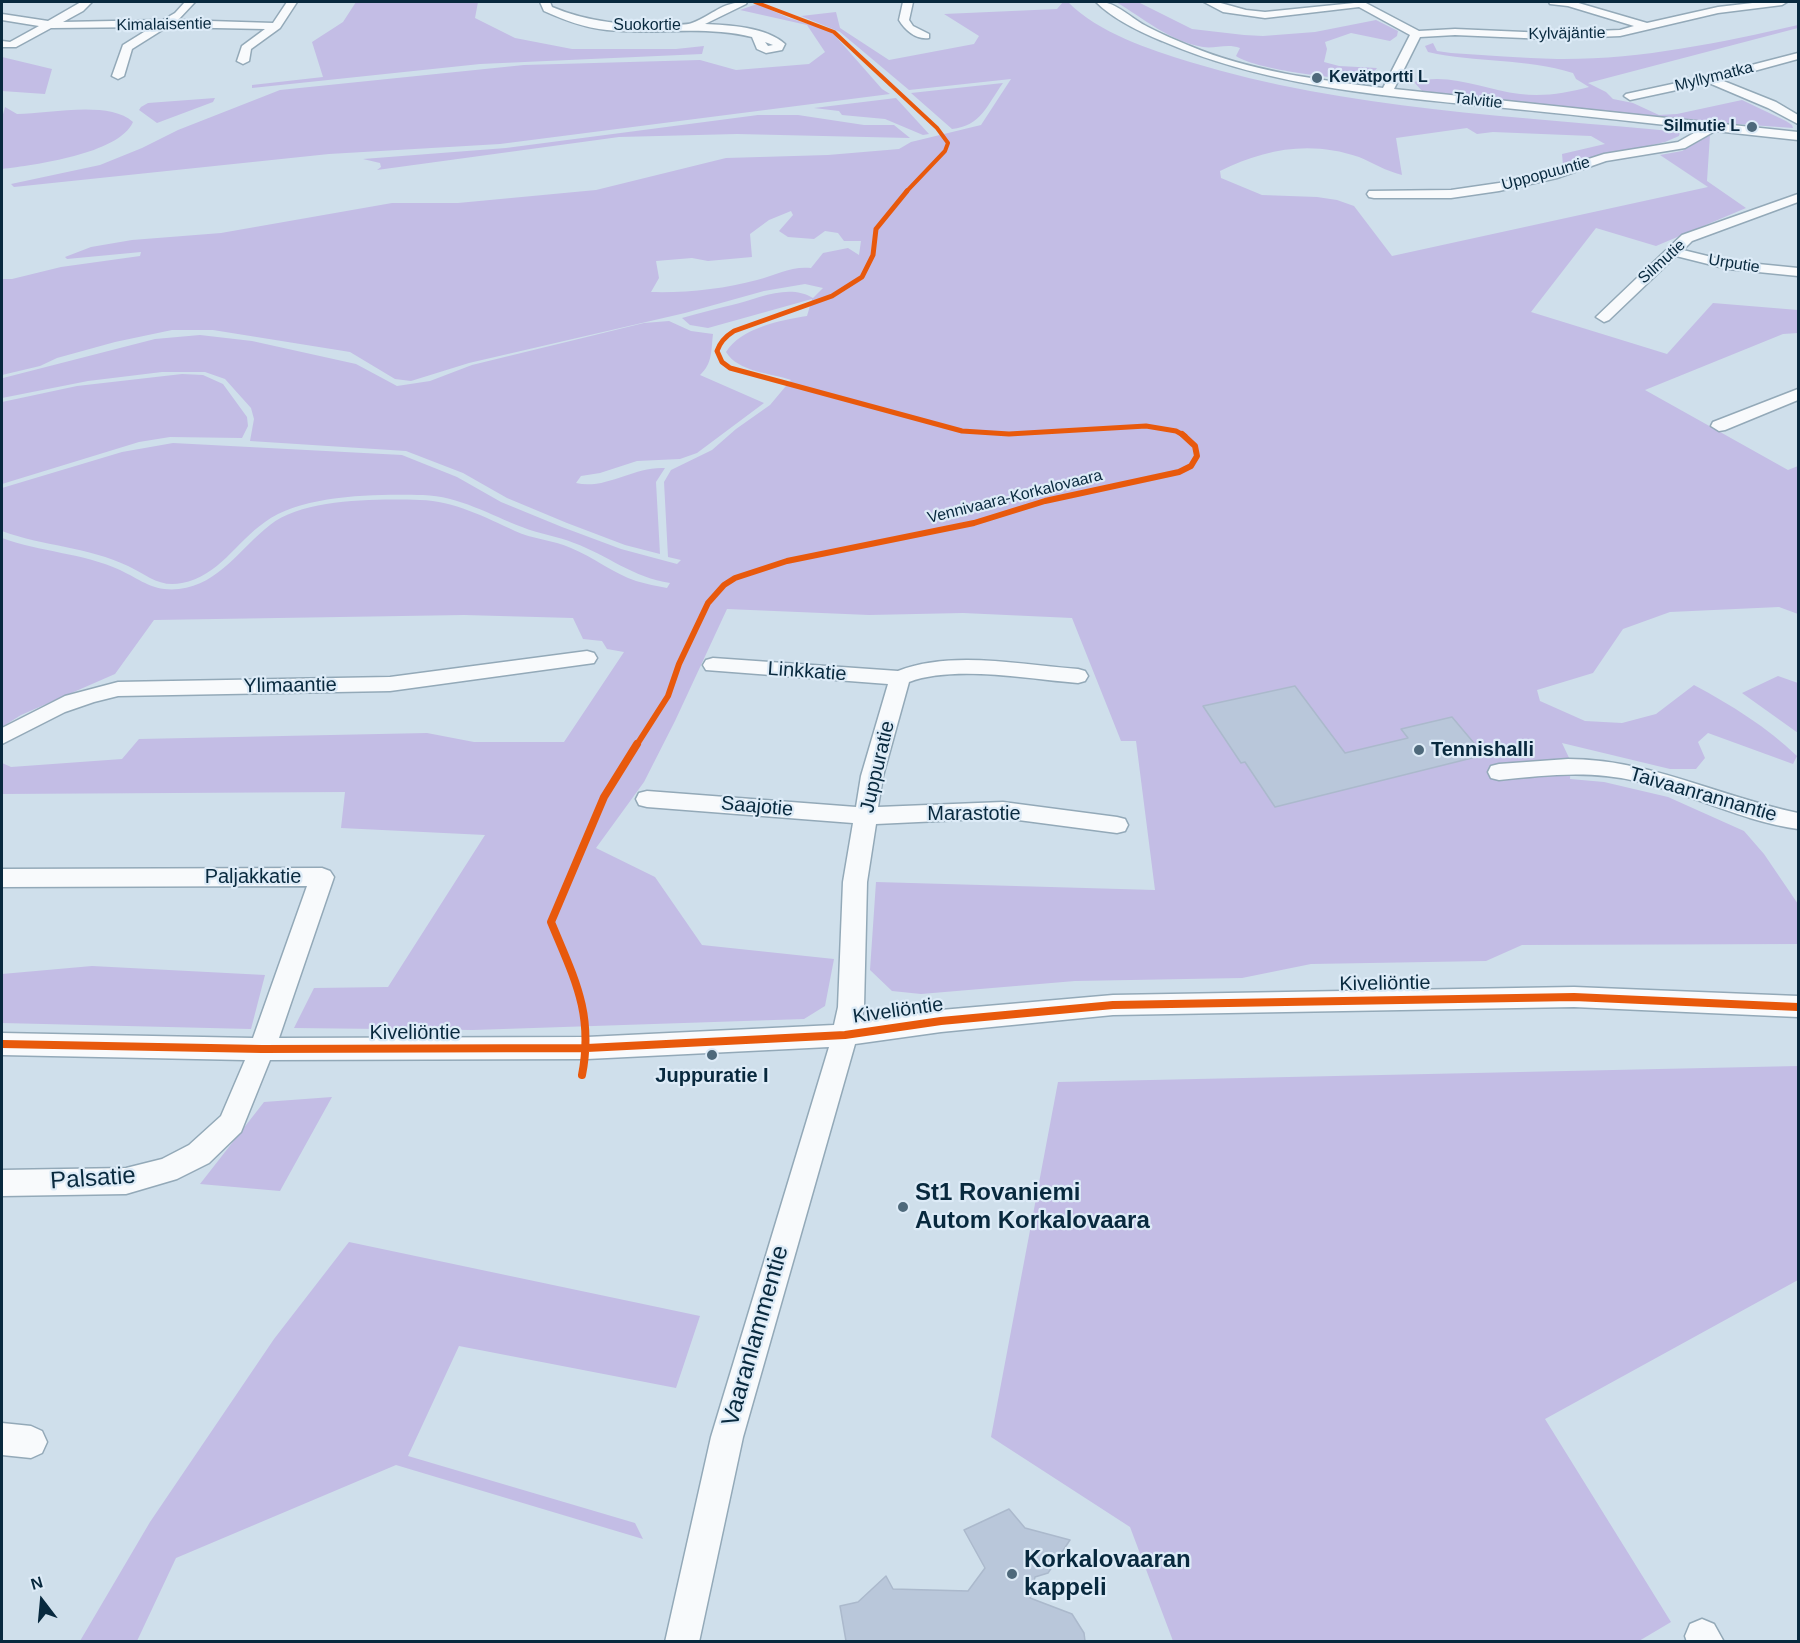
<!DOCTYPE html>
<meta charset="utf-8">
<style>
body{margin:0}
#map{position:relative;width:1800px;height:1643px;overflow:hidden;background:#cfdfeb;font-family:Arial,sans-serif}
canvas{display:block}
.frame{position:absolute;inset:0;border:3px solid #08293e;pointer-events:none}
.north{position:absolute;left:12px;top:1571px;width:60px;height:60px;-webkit-text-stroke:4px #ddebf7;paint-order:stroke;rotate:344deg;font-size:16px;font-weight:700;line-height:24px;text-align:center;color:#08293e}
.north::after{content:'';display:block;margin:auto;width:21px;height:27px;background:#08293e;clip-path:polygon(50% 0,100% 100%,50% 72%,0 100%)}
</style>
<div id="map">
<canvas width="1800" height="1643"></canvas>
<div class="frame"></div>
<div class="north">N</div>
</div>
<script>
const g = document.querySelector('canvas').getContext('2d');
g.lineJoin = 'round';
function paint(path, color) {
  g.fillStyle = color;
  g.fill(path, 'evenodd');
}
function trace(path, color, width, dash) {
  g.strokeStyle = color;
  g.lineWidth = width;
  g.lineCap = dash ? 'butt' : 'round';
  g.setLineDash(dash || []);
  g.stroke(path);
}
function write(font, color, halo, rows, align = 'center') {
  g.font = font + ' Arial,sans-serif';
  g.lineWidth = 4.5;
  g.setLineDash([]);
  g.textBaseline = 'middle';
  g.strokeStyle = halo;
  g.fillStyle = color;
  for (const [text, x, y, turn = 0] of rows) {
    g.save();
    g.translate(x, y);
    g.rotate((+turn || 0) * Math.PI / 180);
    g.textAlign = isNaN(turn) ? turn : align;
    if (halo) g.strokeText(text, 0, 0);
    g.fillText(text, 0, 0);
    g.restore();
  }
}
paint(new Path2D(`
 M356,2H478L475,18L515,38L572,49H676L704,46L702,54L480,64L252,88V85L323,77L312,42L343,22Z
 M1063,2H1068C1099,33 1148,49 1190,62C1348,110 1516,116 1680,132L1679,136L1665,142L1563,165L1562,154L1605,144L1591,136L1493,132L1477,134L1467,128L1396,138L1402,175C1386,171 1373,163 1359,157C1310,140 1264,149 1220,171L1221,178L1262,195L1317,197L1337,200L1354,206L1392,256L1708,187L1660,155L1682,151L1710,135L1707,181L1746,208L1656,246L1596,228L1531,312L1667,354L1713,303L1798,310V333L1783,334L1645,390L1788,470L1798,466V614L1779,607L1670,612L1623,629L1593,673L1537,690L1540,701L1585,721L1622,723L1656,714L1694,685C1731,705 1767,727 1797,756L1793,764L1708,733L1698,742L1705,758L1696,769H1670L1562,743L1571,762L1570,779L1604,782L1668,797L1744,831L1764,854L1798,904V944L1522,945L1486,961L1311,964L1242,978L1075,981L921,994L892,991L870,970L876,882L1155,890L1136,741H1121L1072,618L963,613L869,615L727,609L675,721L644,782L596,848L655,877L702,945L834,959L825,1006L804,1019L473,1030L294,1028L314,988L388,987L485,835L341,828L345,792L2,794V763L11,767L122,759L139,739L427,733L474,742H564L624,652L607,649L602,641L583,639L573,618L464,615L154,620L115,674L21,715L2,727V538C40,552 83,553 120,570C141,580 154,592 179,589C220,584 240,548 270,525C304,498 378,499 420,500C454,501 485,517 515,531C532,539 553,540 571,548C593,557 613,573 636,581C646,584 657,586 667,588L670,583C634,578 607,555 574,543C557,536 539,534 522,527C490,515 459,496 423,495C377,494 303,494 265,522C236,542 219,576 182,583C160,588 147,575 128,566C89,547 42,546 2,531V488L122,452L173,443L402,455L457,477L501,502L562,527L621,549L677,564L681,560L668,557L664,482L671,470L712,450L736,429L770,405L791,380C771,373 738,372 726,352C741,328 781,320 807,316L812,299L708,328L690,325L682,318C699,313 715,309 732,305C758,299 788,283 813,298L823,288L805,284L764,291L685,313L469,363L411,381L395,379L350,352L213,330H172L115,342L57,358L40,366L2,375V279H12L61,267L140,256L141,252L67,259L65,257L91,247L132,240L221,233L392,203H458L596,190L726,158L828,155L899,149L911,142L981,125L1011,79L909,90L840,32L801,16L836,12L840,28L889,60L974,44L979,36L944,14L1057,9ZM791,211L793,215L779,231L788,237L814,239L825,231L838,233L844,241H861L859,255L848,248L823,253L811,268C791,266 776,275 757,280C724,289 686,293 651,292L659,278L656,261L692,258L708,261L752,257L750,234L769,220Z
 M1116,2H1138L1192,29L1244,35L1263,36L1315,32L1376,20L1398,31L1397,36L1390,41L1351,33L1325,42L1327,49L1324,62L1339,66L1377,68L1367,81C1338,78 1259,71 1236,56L1240,48C1227,43 1215,49 1203,47C1171,42 1143,18 1116,2Z
 M757,4L789,18L831,31L882,89L890,94L500,144L329,154L14,187L11,184L100,165L142,148L178,130L280,90L524,65L700,60L736,70L809,64L825,52L807,25L740,10Z
 M1798,25V28L1588,83L1606,92L1613,99L1633,103L1659,115L1677,114L1742,100L1786,121L1792,125L1793,128L1682,120L1439,94L1422,91L1414,82C1451,72 1484,90 1520,94C1544,97 1566,93 1589,87L1576,79L1573,73C1526,58 1476,63 1428,52L1425,46L1433,43L1437,51L1451,53C1486,55 1522,58 1557,59C1638,60 1719,43 1798,25Z
 M2,57L52,69L45,94L2,91Z
 M1003,83C987,105 981,126 952,129L911,93Z
 M215,98L213,102L157,123L139,110L141,107L148,103Z
 M896,98L929,134L923,135L885,119L842,115L839,111L814,108Z
 M5,107L17,114C49,114 108,100 133,122C119,154 34,165 2,169V118Z
 M758,115H798L864,125H894L910,138L737,134L619,137L377,170L381,167L380,163L363,159L506,148Z
 M669,321L691,331L713,334C711,350 713,363 700,375L764,403L697,453L680,459L637,461L600,473L581,476L576,483C606,490 634,466 665,468L656,482L660,554L625,545L567,523L507,498L463,473L406,451L250,441L254,419L251,408L225,379L205,372H162L88,381L2,398L3,378L155,339L200,335L252,341L356,364L397,386L430,381L472,365L644,323Z
 M182,374L203,375L223,384L247,417L248,426L242,438L170,437L139,442L2,484V402L77,386Z
 M1778,676L1798,683V733L1742,693Z
 M92,966L265,975L251,1029L2,1023V974Z
 M1798,1066V1280L1545,1419L1671,1622L1639,1641H1173L1130,1527L991,1437L1058,1082Z
 M332,1097L280,1191L200,1184L264,1102Z
 M349,1242L700,1316L676,1388L459,1346L408,1456L635,1523L643,1539L396,1465L176,1558L137,1641H80L150,1522L274,1339Z`), '#c3bde5');
const building = new Path2D(`
 M1295,686L1345,753L1408,738L1401,729L1452,717L1484,755L1275,807L1245,762L1241,763L1203,706Z
 M1009,1509L1025,1528L1070,1540L1048,1573L1035,1577L1030,1598L1072,1614L1084,1633L1085,1641H846L840,1606L858,1602L886,1576L893,1589L968,1591L985,1568L964,1530Z`);
paint(building, '#b9c7da');
trace(building, '#abb9cc', 1.5);
const minor = new Path2D(`
 M81,2H92L83,11L63,22L163,20L175,13L185,2H195L178,20L273,23L287,2H297L280,28L251,49L249,61L243,64L237,61L242,46L265,29L167,27L132,49L124,76L118,79L112,76L123,45L152,27L51,28L16,47H2V41L10,42L39,26L2,20V14L48,21Z
 M540,2H550L552,7C590,23 625,25 665,24C673,24 685,26 692,23C714,15 720,2 747,2L746,4L705,24C729,25 766,27 785,44L782,50L766,53L757,49L752,37C704,25 655,35 607,30C585,28 564,20 544,11ZM765,42L773,45L768,46Z
 M903,2H913L909,20L913,26L929,34V38C916,40 905,30 899,20Z
 M1096,2C1115,0 1131,19 1148,27C1161,34 1176,40 1190,46C1249,71 1319,80 1383,88L1410,35L1359,7L1265,18L1223,12L1204,2H1217L1246,10L1265,12L1364,2L1419,31L1455,29L1547,33L1620,30L1634,26L1568,6L1550,4L1549,2H1575L1647,23L1718,7L1761,2H1787L1782,5L1718,13L1620,36L1547,39L1455,35L1420,37L1394,89L1798,132V140L1715,131L1685,148L1606,161L1557,178L1499,191L1451,198H1374L1369,197L1367,194L1369,191L1451,190L1499,183L1548,172L1604,154L1678,142L1701,129C1639,122 1577,115 1515,109C1396,97 1272,89 1162,41C1140,32 1113,19 1096,2Z
 M1798,53V59L1721,80L1776,102L1798,115V124L1768,108L1709,83L1630,100L1624,96L1626,94L1709,76Z
 M1798,194V202L1692,241L1683,250L1728,261L1798,268V276L1728,269L1676,256L1609,320L1604,322L1596,317L1682,235Z
 M1798,389V400L1725,430L1719,431L1711,426L1713,422Z
 M587,651L594,653L597,658L594,663L390,691L118,696L94,702L65,712L2,744V728L65,696L118,682L390,677Z
 M713,658L898,671C953,650 1020,665 1078,669L1085,671L1088,676L1085,681L1078,683C1029,679 954,665 909,682L883,776L878,807L1003,802L1117,817L1125,819L1128,825L1125,831L1117,833L1003,818L876,824L867,882L864,1007L861,1022L941,1010L1113,995L1574,987L1798,996V1017L1574,1007L1113,1015L941,1032L855,1044L743,1437L699,1642H665L711,1437L829,1047L587,1059L270,1060L241,1132L209,1163L177,1179L126,1194L2,1196V1170L126,1168L162,1159L189,1145L221,1116L245,1060L2,1055V1033L253,1038L307,886L2,887V869L322,868L330,871L334,877L279,1038L587,1037L834,1025L838,1007L843,882L853,823L647,807L639,805L636,799L639,793L647,791L856,807L861,776L888,684L706,670L703,665L706,660Z
 M1568,759C1649,759 1720,797 1798,813V829C1742,821 1691,794 1636,781C1591,770 1545,775 1499,780L1491,778L1488,772L1491,766L1499,764Z
 M2,1423L31,1426L42,1431L47,1442L42,1453L31,1458L2,1455Z
 M1702,1619L1714,1624L1724,1642H1687L1685,1636L1690,1624Z`);
trace(minor, '#93a9b8', 3);
paint(minor, '#f8fafc');
trace(new Path2D(`
 M755,2L834,32L937,128L948,143L945,151L906,192`), '#e8590c', 4);
trace(new Path2D(`
 M907,191L876,229L873,255L862,277L832,296L734,331C726,336 720,342 717,351L722,362L730,368L962,431L1009,434L1146,426L1176,431L1185,436`), '#e8590c', 5);
trace(new Path2D(`
 M636,746L668,696L679,664L708,603L724,585L735,578L787,561L974,523L1045,501L1179,472L1191,466L1197,456L1195,446L1182,434`), '#e8590c', 6);
trace(new Path2D(`
 M2,1044L262,1049L587,1048L845,1035L941,1021L1113,1005L1574,997L1798,1007
 M582,1075C594,1013 574,978 551,922L604,797L637,744`), '#e8590c', 8);
for (const [x, y, r, color] of [
 [1317,78,6,"#4e697b"],
 [1752,127,6,"#4e697b"],
 [1419,750,6,"#4e697b"],
 [712,1055,6,"#4e697b"],
 [903,1207,6,"#4e697b"],
 [1012,1574,6,"#4e697b"]
]) {
  const dot = new Path2D();
  dot.arc(x, y, r, 0, 2 * Math.PI);
  g.fillStyle = color;
  g.fill(dot);
  trace(dot, '#ddebf7', 2);
}
write('16px', '#08293e', '#ddebf7', [
 ["Kimalaisentie",164,25,-1],
 ["Suokortie",647,26],
 ["Kylväjäntie",1567,34,-1],
 ["Myllymatka",1714,77,-14],
 ["Talvitie",1478,101,6],
 ["Uppopuuntie",1546,174,-15],
 ["Silmutie",1662,262,-42],
 ["Urputie",1734,264,9],
 ["Vennivaara-Korkalovaara",1015,497,-14]
]);
write('bold 16px', '#08293e', '#ddebf7', [
 ["Kevätportti L",1329,78],
 ["Silmutie L",1740,127,"right"]
], 'left');
write('20px', '#08293e', '#ddebf7', [
 ["Linkkatie",807,672,4],
 ["Ylimaantie",290,686,-1],
 ["Juppuratie",878,767,-77],
 ["Taivaanrannantie",1703,795,16],
 ["Saajotie",757,807,5],
 ["Marastotie",974,814],
 ["Paljakkatie",253,877],
 ["Kiveliöntie",1385,984,-1],
 ["Kiveliöntie",898,1011,-8],
 ["Kiveliöntie",415,1033]
]);
write('bold 20px', '#08293e', '#ddebf7', [
 ["Tennishalli",1431,750],
 ["Juppuratie I",712,1076,"center"]
], 'left');
write('24px', '#08293e', '#ddebf7', [
 ["Palsatie",93,1179,-4],
 ["Vaaranlammentie",756,1336,-74]
]);
write('bold 24px', '#08293e', '#ddebf7', [
 ["St1 Rovaniemi",915,1193],
 ["Autom Korkalovaara",915,1221],
 ["Korkalovaaran",1024,1560],
 ["kappeli",1024,1588]
], 'left');
</script>
